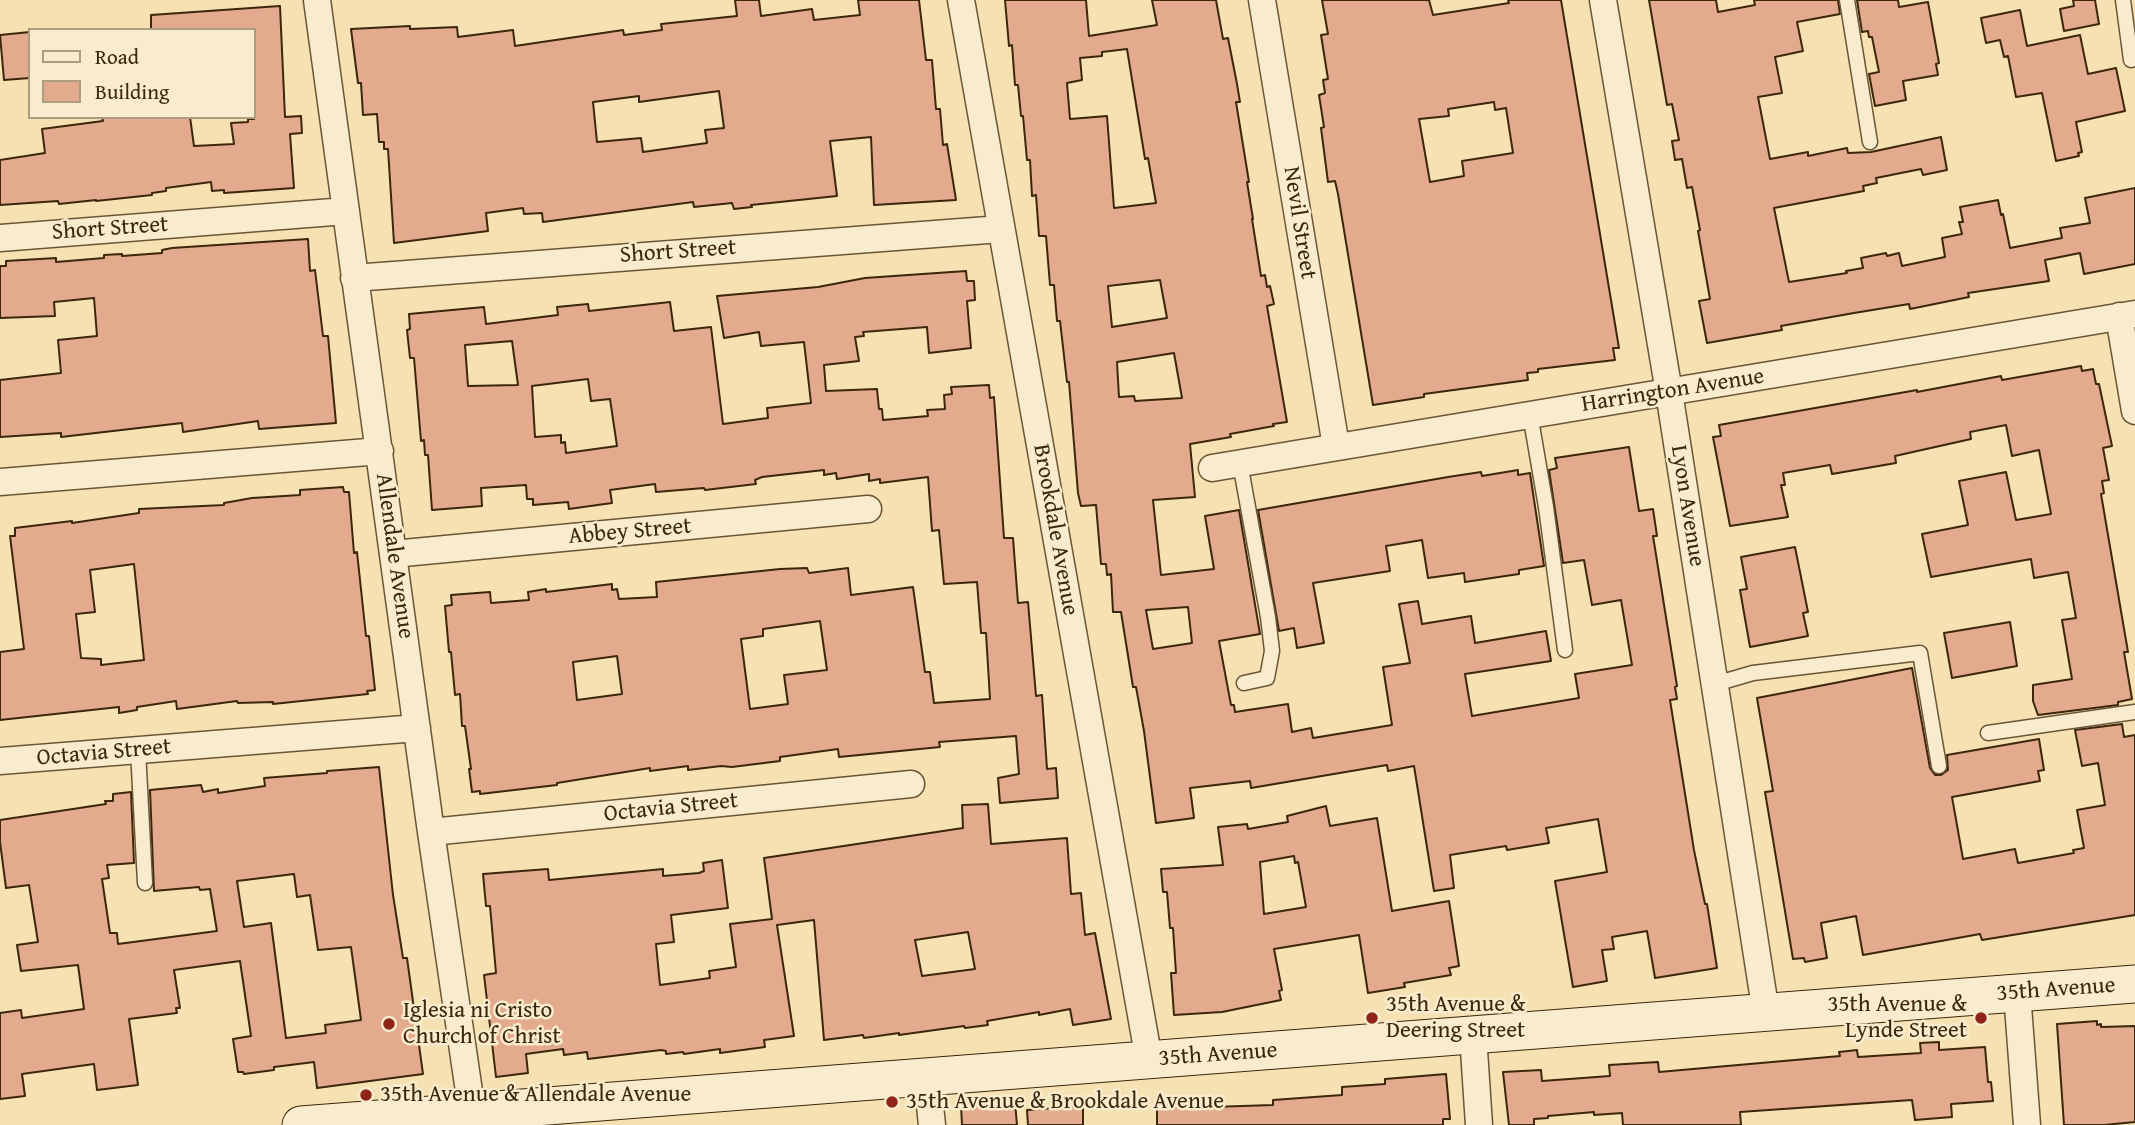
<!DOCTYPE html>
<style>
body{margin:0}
#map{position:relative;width:2135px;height:1125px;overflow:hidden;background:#f6e1b3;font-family:"Gentium Book Plus",serif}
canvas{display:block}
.legend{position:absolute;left:28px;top:28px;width:228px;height:91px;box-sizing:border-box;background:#f9ecce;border:2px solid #ad9d80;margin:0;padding:9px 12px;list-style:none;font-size:21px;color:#3c270b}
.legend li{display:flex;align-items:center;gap:14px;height:35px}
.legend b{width:35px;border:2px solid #ad9d80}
</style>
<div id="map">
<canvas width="2135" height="1125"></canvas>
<ul class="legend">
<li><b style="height:9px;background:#f9ecce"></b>Road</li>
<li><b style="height:19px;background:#e3aa8e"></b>Building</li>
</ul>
</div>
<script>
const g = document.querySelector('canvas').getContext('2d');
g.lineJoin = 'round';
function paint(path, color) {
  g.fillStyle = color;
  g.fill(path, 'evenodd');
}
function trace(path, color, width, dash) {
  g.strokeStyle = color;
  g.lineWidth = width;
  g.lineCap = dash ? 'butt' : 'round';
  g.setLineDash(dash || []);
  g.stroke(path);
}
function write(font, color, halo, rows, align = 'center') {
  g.font = font + ' "Gentium Book Plus",serif';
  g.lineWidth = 5;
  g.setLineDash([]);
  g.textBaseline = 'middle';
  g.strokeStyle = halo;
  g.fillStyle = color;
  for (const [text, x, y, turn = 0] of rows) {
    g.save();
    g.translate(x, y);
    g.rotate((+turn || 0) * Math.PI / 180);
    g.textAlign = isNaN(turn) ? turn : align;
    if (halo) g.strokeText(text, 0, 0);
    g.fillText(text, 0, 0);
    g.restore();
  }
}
const building = new Path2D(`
 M735,0H759L761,16L812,9L814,20L860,15L858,0H919L926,60H932L936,109H940L943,145L947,144L956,200L874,205L871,137L830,141L837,196L751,205L752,207L734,209L732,203L694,207L693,202L543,222L542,213L524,214L523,208L486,213L488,231L394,243L388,149H384V142H379L377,114L363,115L361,83H358L351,29L410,26V29L457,27L458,37L513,30L515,46L623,30L624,35L662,30L661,24L737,16ZM719,91L724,128L705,130L707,143L643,152L641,138L597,142L593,102L639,96V102Z
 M1005,0H1086L1089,36L1157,25L1152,0H1216L1223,39L1228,38L1237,84L1240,102H1236L1249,182H1247L1253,219H1252L1261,276L1265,275L1267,287L1270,286L1274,304L1267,306L1287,422L1273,424L1274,426L1230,434L1231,437L1190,444L1195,497L1153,500L1161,575L1214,569L1205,516L1239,510L1260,634L1219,641L1231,705H1234L1235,712L1288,704L1292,732L1311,728L1313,738L1392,725L1383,667L1410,663L1399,604L1418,601L1422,624L1471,616L1475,643L1546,631L1551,661L1465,674L1472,716L1579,698L1575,674L1632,665L1621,600L1592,605L1584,560L1563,563L1549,470L1557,468L1555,458L1629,447L1639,511L1653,509L1657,536H1653L1677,686L1675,687L1677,699L1670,700L1694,850L1705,904H1707L1717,968L1655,978L1647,931L1612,937L1614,949L1602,950L1607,981L1573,987L1555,881L1607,872L1598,819L1546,828L1549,843L1507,850L1506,846L1450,855L1454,888L1434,891L1414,766L1388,771L1387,765L1251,788L1250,781L1190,788L1194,818L1156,823L1144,731L1136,687H1133L1121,612H1113L1111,574L1107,575L1106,564H1101L1096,505L1081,506L1078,493L1069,382H1067L1060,321H1057L1054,285H1050L1046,236H1039L1036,195L1032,196L1030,160H1027L1023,116H1021L1018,85H1015L1012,45L1009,46ZM1127,49L1145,159L1148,158L1156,203L1114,208L1107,116L1070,119L1067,83L1082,80L1080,58L1102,56V52ZM1160,280L1167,318L1112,327L1108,286ZM1174,353L1182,398L1135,401L1134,396L1119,397L1117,362ZM1188,607L1192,643L1153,649L1146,610Z
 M1322,0H1429L1433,15L1509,3L1508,0H1561L1619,348H1613L1615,360L1538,369V372L1527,373L1528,380L1424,394V397L1373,405L1338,194L1335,181L1328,182L1321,128L1324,127L1319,95L1325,93L1323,80L1328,79L1321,35L1328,34ZM1494,102L1495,110L1506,108L1513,153L1462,161L1464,176L1430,182L1419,119L1449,116L1448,109Z
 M1649,0H1716L1718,12L1755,5L1754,0H1838L1840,14L1797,22L1803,51L1775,57L1782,93L1758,97L1770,159L1808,152V156L1847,148L1848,153L1871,152L1941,137L1947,170L1923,175L1921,169L1876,178L1877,183L1863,186L1864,191L1774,208L1789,282L1847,273L1846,271L1863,268L1861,258L1886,253L1887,256L1899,253L1902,266L1945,257L1942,238L1962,234L1959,222H1963L1960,207L1998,200L2001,215L2003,214L2010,248L2062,238L2060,228L2090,223L2085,198L2135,188V264L2084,274L2080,253L2045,260L2049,281L1968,293L1969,297L1910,309L1909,304L1854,313L1781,326L1782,330L1707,343L1699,301L1710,299L1698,231L1700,230L1692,187L1687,188L1682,159L1675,160L1672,141L1679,140L1672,104L1667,105Z
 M1857,0H1898L1899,7L1928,2L1939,63L1936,64L1938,75L1903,81L1906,100L1875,106L1869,74L1879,72L1872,37H1869L1868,31L1862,32Z
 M2073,0H2095L2099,24L2064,31L2060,9L2074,6Z
 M280,6L285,117L301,116L302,133L290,134L294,188L224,193V190L212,191L211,182L166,188V191L152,193V195L96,201V200L59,204L58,201L0,205V160L45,153L42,129L103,121L102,117H190L194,146L234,144L231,123L248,122V119H254V30H151V15Z
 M2020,10L2027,46L2080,35L2088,74L2116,68L2125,111L2076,122L2082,152L2078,153L2079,156L2056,161L2042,93L2016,97L2008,56L2004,57L2000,40L1986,43L1981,18Z
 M30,32V78L4,80L0,35Z
 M308,239L310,271L315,270L323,336H328L336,423L259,429L258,421L183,432L182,423L61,437V433L0,437V380L61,373L58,340L97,336L94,298L54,302L55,316L0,318V266H6V261L56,258V262L104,258V255L122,254V256L162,253V250L172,248Z
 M966,271L967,281H974L975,300L967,301L971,348L929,353L927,327L863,332L864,336L855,337L859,361L824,365L826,391L877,389L879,409H882L883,420L928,416L927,410L945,409L944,395L952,394L951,387L989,385L990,398L994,397L1004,538H1013L1018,603L1028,602L1036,696L1042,695L1047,769L1056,768L1058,798L1000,803L998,778L1019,774L1016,736L939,742L940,747L839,757L838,749L780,757V761L732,767L721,766L688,770V766L650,771V768L557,783V785L480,794V791L472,792L469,769H471L465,726H462L460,694L455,695L451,652H449L445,606L452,605L451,595L490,592L491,603L529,600L528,592L546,589V592L612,584V590L617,589L619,599L657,597L656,582L780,569L807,568L809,573L848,568L851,595L913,587L925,672H930L934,703L990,699L986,633H981L977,582L944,584L939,530L932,531L928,477L880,483V479L869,481V474L837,479L836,473L824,475V470L762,477L755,480L756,484L705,490L704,488L656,492L655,484L610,490L612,503L569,509L568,502L533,505V499H527L526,485L481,488L482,506L432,510L428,455H425L424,440L421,441L414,358H410L407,330L410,329L409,314L484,307L486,324L558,315L557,307L588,304L589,311L670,302L674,331L711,327L723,424L768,418L767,408L811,403L804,342L761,346L759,332L724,338L717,296L818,287L865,278ZM512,341L518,385L468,386L465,345ZM588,379L591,401L610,399L617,446L566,453L565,442L561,443V435L535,437L532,386ZM820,621L827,670L784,675L788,704L750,709L741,639L763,636V629ZM617,656L622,694L577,700L573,662Z
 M2081,366L2082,371L2093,369L2096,384H2099L2112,446L2103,448L2109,480L2102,481L2104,493L2101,494L2128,652H2124L2132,699L2118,702V705L2038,715L2033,701V685L2072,679L2062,620L2076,618L2068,572L2034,578L2031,559L1931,577L1922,534L1968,525L1959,481L2006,472L2016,520L2051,514L2039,450L2012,456L2006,425L1970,432L1971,439L1895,456L1896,463L1832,474L1830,465L1783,473L1785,485H1781L1788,517L1730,526L1713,437L1721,436L1719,425L1917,390V392L2001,376L2002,380Z
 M1518,470V475L1530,473L1544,566L1519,570V574L1465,582L1464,573L1428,578L1422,540L1386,546L1390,571L1313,583L1324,643L1297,648L1294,628L1279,631L1258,510L1448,477L1481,472L1482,476Z
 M343,487L344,492H349L354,553L357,552L366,636H369L375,690L367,691L368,694L273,704V702L238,703L237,701L177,709L176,701L137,707V710L119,713V707L0,720V652L24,649L10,536H15V528L72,521V523L139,513V509L224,505V503L252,498L300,495V490ZM134,564L144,660L101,665V659L81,658L76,614L95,612L90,570Z
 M1795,547L1808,612L1803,613L1808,636L1750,647L1740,590L1747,589L1741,557Z
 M2010,622L2017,666L1952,678L1944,633Z
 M1912,668L1930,768L1935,775H1941L1948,770L1947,755L2039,739L2044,770L2038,771L2040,781L1952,797L1963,859L2015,849L2018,863L2074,853L2073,850L2084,848L2077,810L2105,805L2098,763L2082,766L2075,730L2122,724L2124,737L2135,735V915L1982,940L1980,934L1863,955L1856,916L1821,923L1827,958L1805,962L1804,958L1793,959L1765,792L1773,791L1757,698Z
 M379,767L393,895L403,958H407L423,1074L317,1088L314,1062L274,1067V1070L244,1074L243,1072H238L233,1039L251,1036L240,961L174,970L180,1008H176L177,1013L129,1019L138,1085L97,1090L94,1064L22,1074L25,1096L0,1099V1013L21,1010L22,1018L84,1009L78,965L21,971L17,945L38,942L29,885L6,888L0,842V820L106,804L105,801H113V794L131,792L134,863L107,865L109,878L102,879L110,933H117L118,944L217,931L210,889L200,890L199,887L154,891L150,790L201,785L203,792L218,789V793L265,786L264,778L327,773V771ZM294,874L297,897L310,895L318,950L351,947L361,1020L325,1025L326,1033L286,1038L271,923L244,927L237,881Z
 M988,804L991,844L1067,838L1071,894L1081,893L1085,935L1095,933L1111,1019L1073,1025L1070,1009L1039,1015V1012L987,1021L988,1025L965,1028L964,1026L899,1035V1033L864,1038L863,1035L824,1040L814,920L777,925L794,1036L764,1040L765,1047L720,1053V1049L684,1054L683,1052L666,1054V1051L661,1050L588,1059L587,1052L564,1055L563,1049L526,1054L528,1073L496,1077L484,975L496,973L490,906H486L483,874L548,869L549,880L663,869V876L699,873L704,871L703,863L722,860L728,908L671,915L674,942L656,944L660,985L710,978L709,971L736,967L730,924L772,919L764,858L963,828L962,805ZM968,932L975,969L922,976L915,940Z
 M1326,806L1330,826L1377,818L1392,911L1449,901L1459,966L1449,968L1451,975L1404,983L1405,987L1368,993L1359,935L1274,949L1282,990L1279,991L1281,1000L1222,1012L1174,1015L1171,973H1176L1173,928H1170L1167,892H1163L1161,869L1223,865L1218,827L1247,824L1248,829L1288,822L1287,816ZM1294,856L1295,863L1298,862L1306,907L1264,914L1260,862Z
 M2097,1021V1025L2101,1024V1027L2135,1026V1122L2104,1125H2064L2057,1024Z
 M1939,1042V1050L1985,1047L1988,1082H1991L1993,1101L1951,1104L1952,1117L1915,1120L1912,1100L1740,1112L1741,1125H1623L1622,1113L1594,1115V1112L1548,1116V1118L1534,1119V1125H1509L1503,1072L1541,1070L1542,1081L1610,1076L1609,1065L1658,1062L1659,1072L1840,1056L1839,1052L1857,1050L1858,1057L1921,1053L1920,1043Z
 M1446,1074L1450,1119H1443V1125H1157V1106L1211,1100V1107L1273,1105V1100L1342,1095V1087L1385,1084V1079Z
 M1015,1102L1017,1125H962L961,1106Z
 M1083,1106V1125H1028L1027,1110Z`);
paint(building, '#e3aa8e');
trace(building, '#3c270b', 2);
const lane = new Path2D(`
 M1847,0L1870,142
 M2123,0L2131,60
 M1530,414L1546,507L1565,650
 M1240,463L1268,617L1272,651L1267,678L1244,683
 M1715,684L1753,673L1920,653L1939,766
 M1988,733L2135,712
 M138,750L145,883`);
const street = new Path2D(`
 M317,0L431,832L472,1112
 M961,0L1149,1060
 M1262,0L1336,446
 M1603,0L1669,392L1766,1013
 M0,238L346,211
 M354,278L1001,229
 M2119,316L2135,411
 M1212,468L2135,314
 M0,482L380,451
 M393,554L868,509
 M0,761L417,728
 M431,832L911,784
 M2017,993L2027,1125
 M1473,1035L1479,1125
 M927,1077L932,1125`);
const secondary = new Path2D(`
 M301,1125L2135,984`);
trace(lane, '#6a5635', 17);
trace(street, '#6a5635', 29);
trace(secondary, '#3c270b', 39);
trace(lane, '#f9ecce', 14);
trace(street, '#f9ecce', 26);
trace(secondary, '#f9ecce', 37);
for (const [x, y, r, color] of [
 [1372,1018,7,"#8f2418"],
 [1981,1018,7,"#8f2418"],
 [389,1024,7,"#8f2418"],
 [366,1095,7,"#8f2418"],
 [892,1102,7,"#8f2418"]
]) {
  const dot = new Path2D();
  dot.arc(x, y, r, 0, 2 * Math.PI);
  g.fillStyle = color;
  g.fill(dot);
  trace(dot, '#f9ecce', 2.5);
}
write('23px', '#3c270b', '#f9ecce', [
 ["Nevil Street",1299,223,81],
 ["Short Street",110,229,-4],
 ["Short Street",678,252,-4],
 ["Harrington Avenue",1673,391,-9],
 ["Lyon Avenue",1687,506,81],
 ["Brookdale Avenue",1055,530,80],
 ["Abbey Street",630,532,-5],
 ["Allendale Avenue",394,556,82],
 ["Octavia Street",104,753,-5],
 ["Octavia Street",671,808,-6],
 ["35th Avenue",2056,990,-4],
 ["35th Avenue",1218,1055,-4]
]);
write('23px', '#3c270b', '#f9ecce', [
 ["35th Avenue &",1386,1005],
 ["Deering Street",1386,1031],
 ["35th Avenue &",1967,1005,"right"],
 ["Lynde Street",1967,1031,"right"],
 ["Iglesia ni Cristo",403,1011],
 ["Church of Christ",403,1037],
 ["35th Avenue & Allendale Avenue",380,1095],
 ["35th Avenue & Brookdale Avenue",906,1102]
], 'left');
</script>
